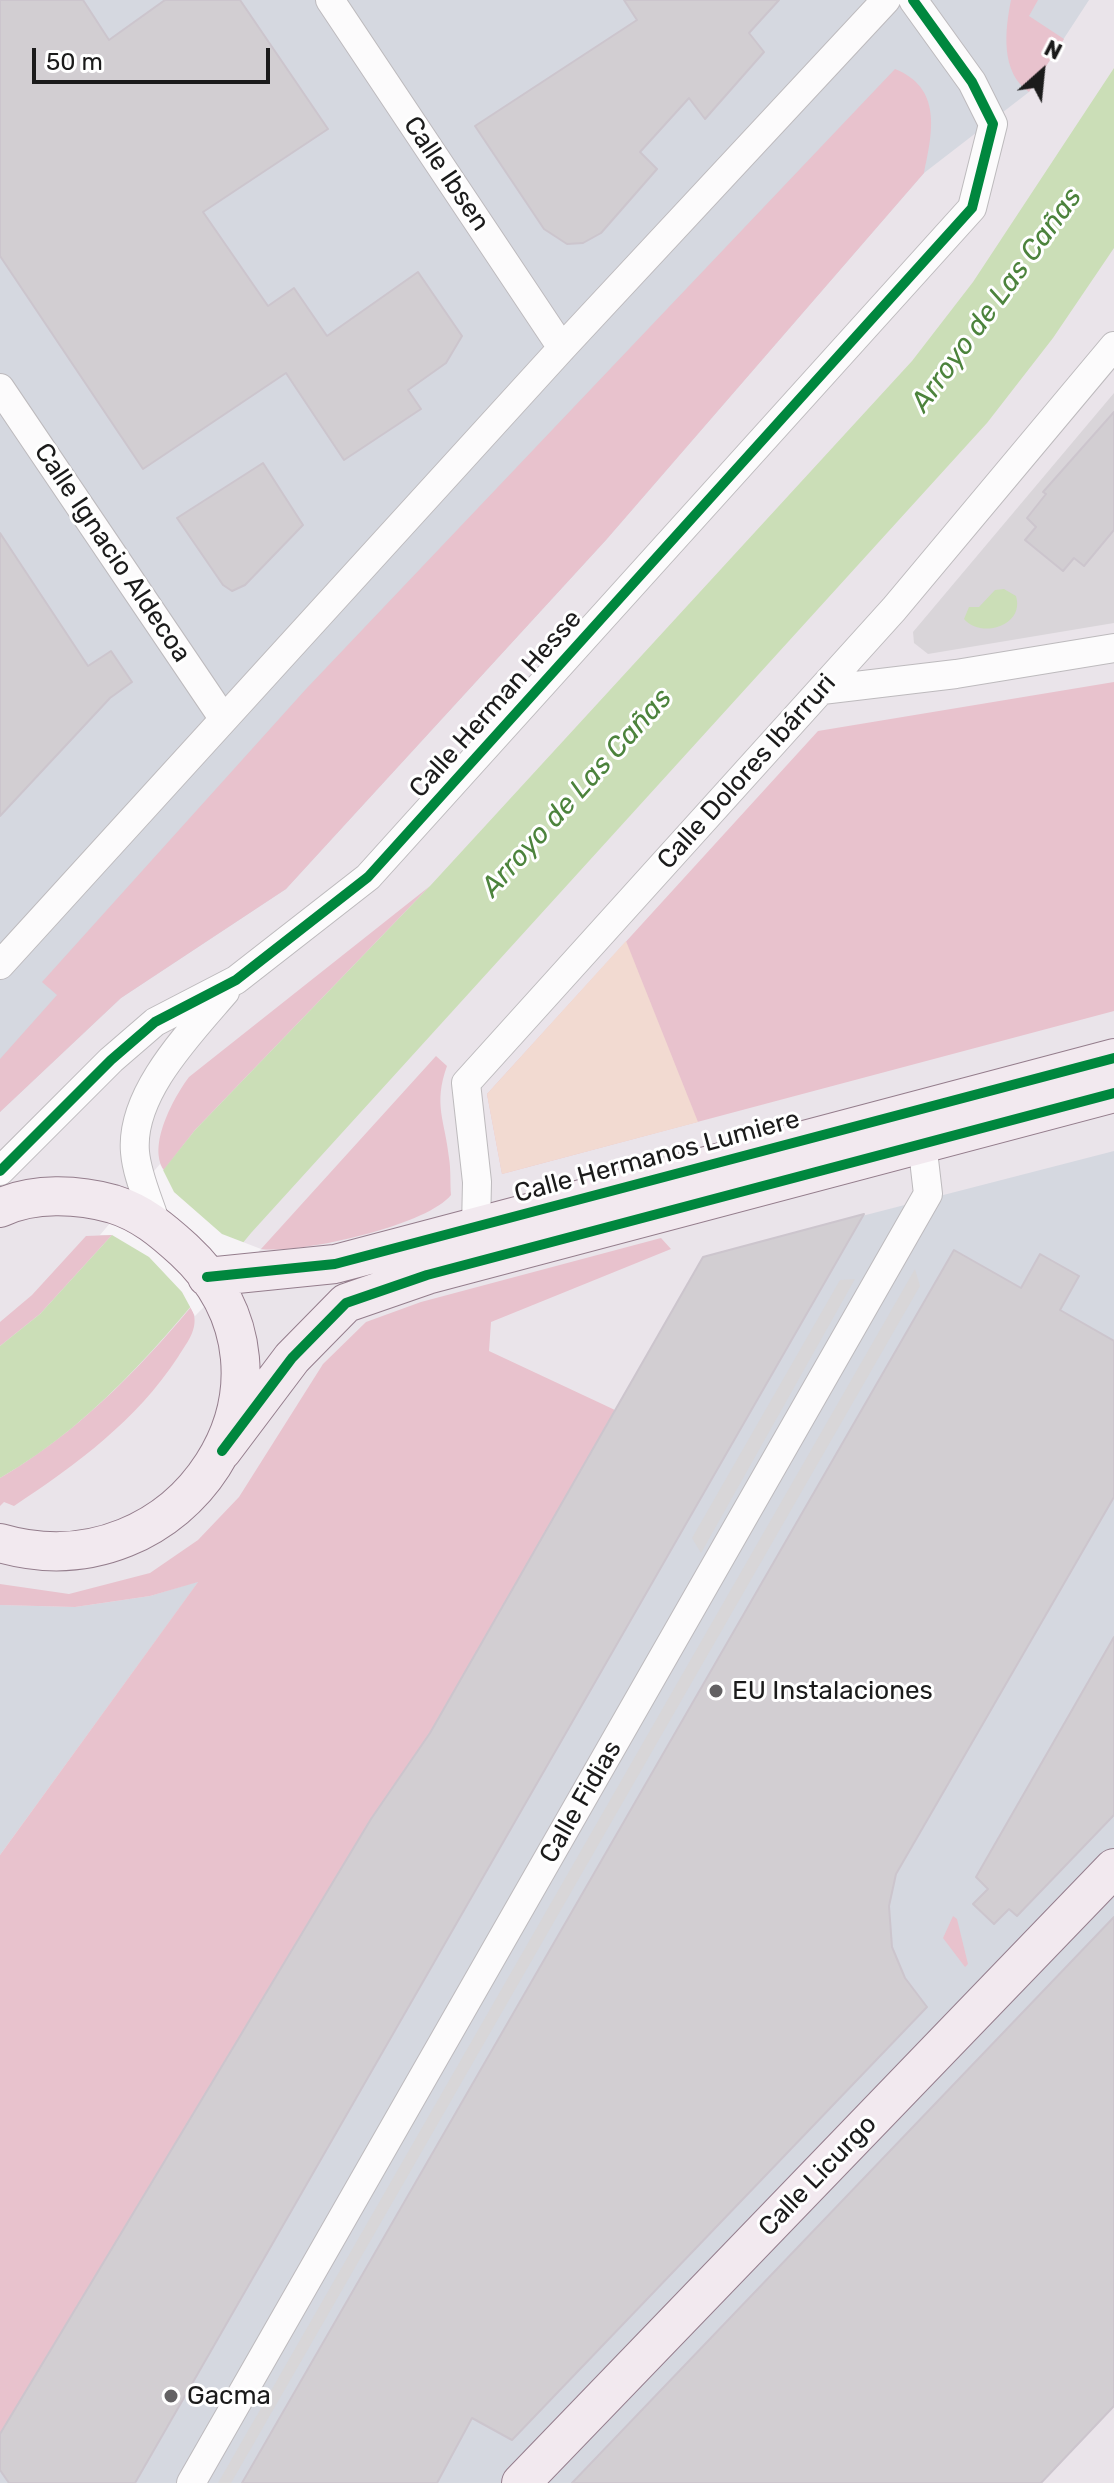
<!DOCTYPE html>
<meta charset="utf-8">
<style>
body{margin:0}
#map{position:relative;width:1114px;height:2483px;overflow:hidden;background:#eae4ea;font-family:Rubik,sans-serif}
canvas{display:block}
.north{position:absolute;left:1002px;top:32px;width:80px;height:80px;-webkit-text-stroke:6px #fff;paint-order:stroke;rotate:27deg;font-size:22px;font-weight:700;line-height:32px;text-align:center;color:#1b1b1b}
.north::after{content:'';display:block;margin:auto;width:28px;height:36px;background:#1b1b1b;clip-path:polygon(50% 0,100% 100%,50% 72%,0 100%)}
.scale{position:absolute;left:32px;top:48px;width:238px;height:36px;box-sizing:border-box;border:4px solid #1b1b1b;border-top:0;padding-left:10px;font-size:24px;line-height:28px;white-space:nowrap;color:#1b1b1b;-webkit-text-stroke:6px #fff;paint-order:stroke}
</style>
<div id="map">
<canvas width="1114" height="2483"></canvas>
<div class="north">N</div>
<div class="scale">50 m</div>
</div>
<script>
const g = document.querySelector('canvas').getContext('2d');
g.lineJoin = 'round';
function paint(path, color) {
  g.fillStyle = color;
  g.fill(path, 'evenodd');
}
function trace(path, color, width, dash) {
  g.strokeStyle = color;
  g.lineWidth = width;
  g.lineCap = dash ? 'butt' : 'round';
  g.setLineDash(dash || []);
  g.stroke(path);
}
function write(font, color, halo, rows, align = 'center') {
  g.font = font + ' Rubik,sans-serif';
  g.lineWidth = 6;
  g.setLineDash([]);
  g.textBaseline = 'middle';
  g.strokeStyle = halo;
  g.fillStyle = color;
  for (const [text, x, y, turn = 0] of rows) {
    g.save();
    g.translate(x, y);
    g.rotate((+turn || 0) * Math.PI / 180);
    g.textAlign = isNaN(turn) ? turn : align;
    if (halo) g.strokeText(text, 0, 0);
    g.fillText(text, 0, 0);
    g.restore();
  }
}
paint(new Path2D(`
 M1114,393V623L928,654L914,643L913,632Z`), '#d9d5d9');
paint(new Path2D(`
 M0,0H1089L1029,92L924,173L606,540L286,889L121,998L0,1112Z
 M1114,1151V2406L1041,2483H0V2434L371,1819L430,1733L703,1257Z
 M199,1581L0,1855V1605L75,1607L150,1596Z`), '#d5d8e0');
paint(new Path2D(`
 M1011,0H1038L1029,16L1064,39L1029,92C1000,72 1005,30 1011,0Z
 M895,69C942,88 933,131 924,173L606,540L286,889L121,998L0,1112V1059L57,995L42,982L306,689Z
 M1114,682V1011L502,1174L487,1094L818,731Z
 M430,886L195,1130L164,1170C147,1146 174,1097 189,1077Z
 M436,1056L447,1066C433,1105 445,1120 449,1158C451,1170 450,1183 451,1195C426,1226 300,1254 261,1249Z
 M112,1235L40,1314L0,1346V1322L32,1295L86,1236Z
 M661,1238L671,1249L491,1322L489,1351L615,1410L430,1733L371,1819L0,2434V1855L198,1582L150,1596L75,1607L0,1605V1584L69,1594L150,1573L198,1540L239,1497L323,1364L366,1322L421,1302Z
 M191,1307C201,1326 188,1341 178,1357C136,1421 77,1464 14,1506L4,1502L0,1506V1478C74,1435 137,1372 191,1307Z
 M953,1916L957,1919L968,1964L965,1967L943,1938Z`), '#e8c2cd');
paint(new Path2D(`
 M626,941L698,1122L502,1174L487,1094Z`), '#f2dad1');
paint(new Path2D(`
 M915,1269L920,1286L231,2483H218Z
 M855,1279L701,1553L692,1538L840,1280Z`), '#d8d6d8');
paint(new Path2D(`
 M1114,68V248L1053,338L987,423L251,1233C177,1324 103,1419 0,1478V1346L40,1314L112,1235L195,1130L430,886L912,361L973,282Z
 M1004,589L1016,596C1025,626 981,639 964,619L969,607H979L995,590Z`), '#cbdeb7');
paint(new Path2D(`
 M160,1164L174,1192L222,1234L261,1249L195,1316L182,1292L149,1257L112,1235H100Z`), '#f6f3f6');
const building = new Path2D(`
 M0,0H83L109,40L165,0H240L328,129L203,212L268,306L294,288L327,336L418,272L462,336L446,363L408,390L421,409L344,460L286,373L143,469L0,256Z
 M624,0H779L749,33L764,52L705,119L689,98L640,152L657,169L601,233L583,243L567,244L544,229L475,126L637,20Z
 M1114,412V530L1084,566L1074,558L1063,571L1025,540L1036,527L1027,518L1046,494L1043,492Z
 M263,463L303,525L245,585L232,591L223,585L177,518Z
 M0,533L88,666L111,651L132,682L110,698L0,816Z
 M864,1214L135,2483H9L0,2470V2434L371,1819L430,1733L703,1257Z
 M954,1250L1021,1288L1040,1254L1079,1276L1060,1310L1114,1341V1497L896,1874L889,1906L892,1947L905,1978L927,2007L512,2440L472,2418L437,2483H242Z
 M1114,1637V1815L1017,1916L1009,1909L994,1924L973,1904L988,1889L976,1877Z
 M1114,1917V2406L1041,2483H572Z`);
paint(building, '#d2ced2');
trace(building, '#ccc5cd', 2);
const minor = new Path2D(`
 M330,0L562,348
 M0,388L223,718
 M822,690L956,674L1114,648
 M0,965L562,348L886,0
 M0,1171L111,1060L155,1022L236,980L368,877L972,208L993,124L972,82L913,0
 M156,1224C149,1201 137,1176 135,1152C130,1094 189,1034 225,992
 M476,1227L477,1182L466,1083L894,609L1114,346
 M191,2483L928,1194L920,1125`);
const secondary = new Path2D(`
 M0,1208C33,1192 78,1194 113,1204C142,1213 162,1230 184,1250C324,1379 182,1596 0,1543
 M207,1277L335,1264L1114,1058
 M222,1451L292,1358L346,1303L427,1275L1114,1093
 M521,2483L1114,1868`);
trace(minor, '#bdbabd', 30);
trace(secondary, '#947d8c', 40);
trace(minor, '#fcfbfc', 28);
trace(secondary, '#f2e9ef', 38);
trace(new Path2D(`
 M0,1171L111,1060L155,1022L236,980L368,877L972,208L993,124L972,82L913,0
 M207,1277L335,1264L1114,1058
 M222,1451L292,1358L346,1303L427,1275L1114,1093`), '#00873e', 10);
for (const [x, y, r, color] of [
 [716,1691,8,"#636163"],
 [171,2396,8,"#636163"]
]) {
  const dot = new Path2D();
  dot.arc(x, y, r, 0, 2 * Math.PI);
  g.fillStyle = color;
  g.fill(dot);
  trace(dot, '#fff', 3);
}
write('26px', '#1b1b1b', '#fff', [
 ["Calle Ibsen",446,174,56],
 ["Calle Ignacio Aldecoa",112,553,56],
 ["Calle Herman Hesse",496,704,-48],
 ["Calle Dolores Ibárruri",747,772,-48],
 ["Calle Hermanos Lumiere",657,1157,-15],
 ["Calle Fidias",581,1802,-60],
 ["Calle Licurgo",818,2176,-46]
]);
write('26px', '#1b1b1b', '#fff', [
 ["EU Instalaciones",732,1691],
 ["Gacma",187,2396]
], 'left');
write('italic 28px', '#4c833c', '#fff', [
 ["Arroyo de Las Cañas",997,300,-54],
 ["Arroyo de Las Cañas",577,793,-48]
]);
</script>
